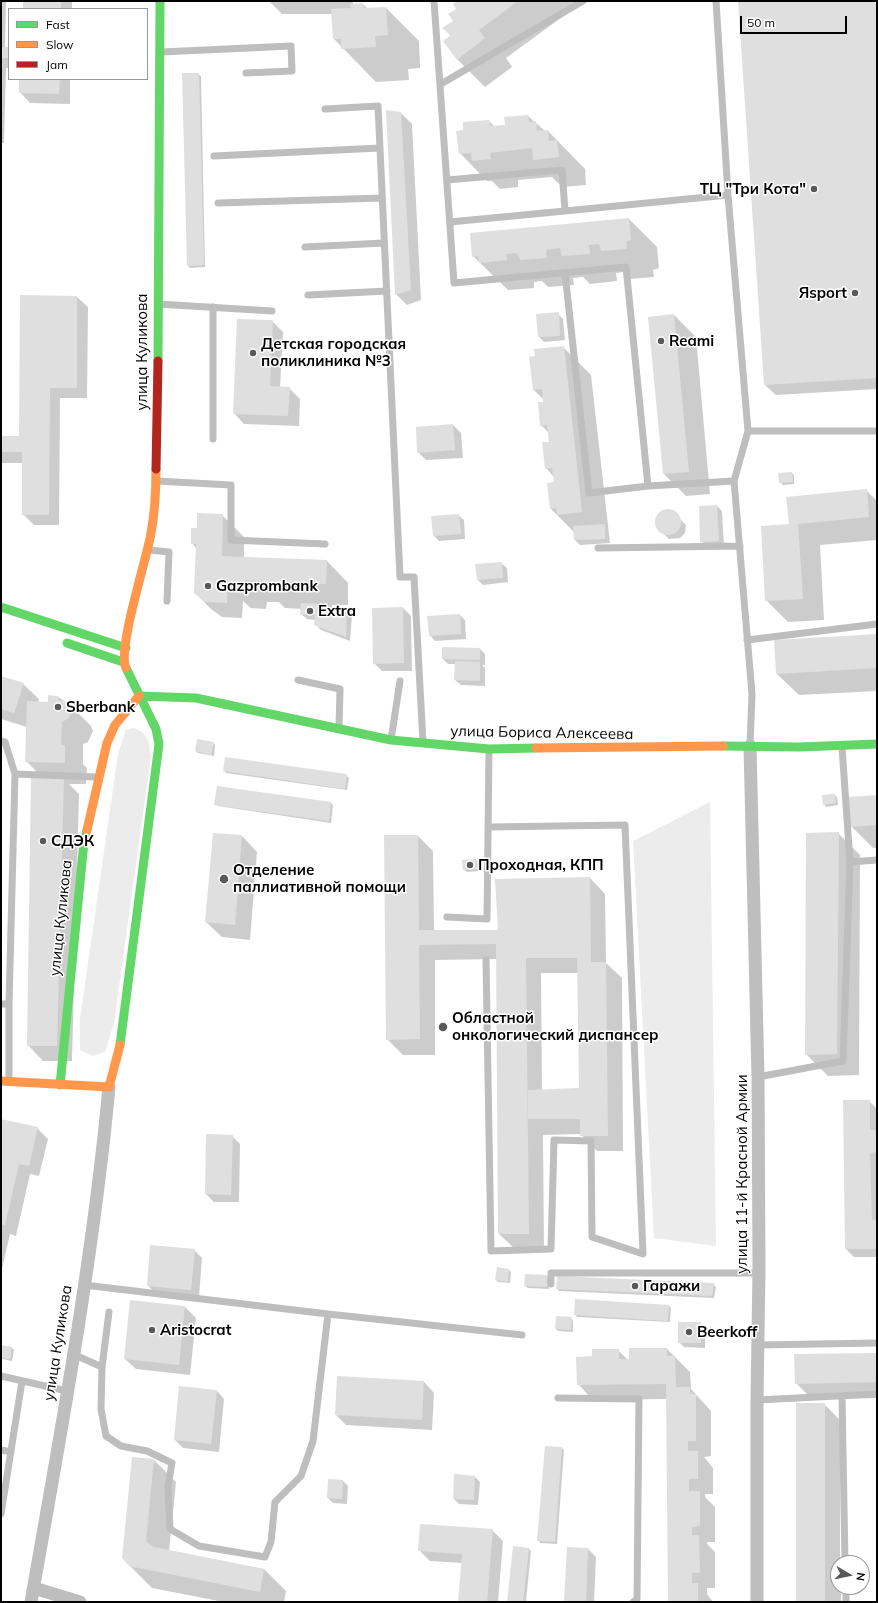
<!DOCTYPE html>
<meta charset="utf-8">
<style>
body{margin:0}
#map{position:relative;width:878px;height:1603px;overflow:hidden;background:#fff;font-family:Mulish,sans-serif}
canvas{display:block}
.frame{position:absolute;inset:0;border:2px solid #000;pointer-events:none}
.legend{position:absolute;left:8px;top:8px;width:140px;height:72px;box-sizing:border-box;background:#fff;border:1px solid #999;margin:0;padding:5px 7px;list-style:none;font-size:12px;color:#000}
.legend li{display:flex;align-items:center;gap:8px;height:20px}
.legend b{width:20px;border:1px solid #999}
.north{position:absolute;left:830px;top:1555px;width:40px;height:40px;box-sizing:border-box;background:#fff;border:1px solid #999;border-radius:50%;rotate:99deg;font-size:11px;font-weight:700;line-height:16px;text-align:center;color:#000}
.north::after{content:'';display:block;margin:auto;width:14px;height:18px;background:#595959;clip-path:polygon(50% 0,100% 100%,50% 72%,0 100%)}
.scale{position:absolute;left:740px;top:16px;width:107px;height:18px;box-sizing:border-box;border:2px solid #000;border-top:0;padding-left:5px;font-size:12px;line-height:14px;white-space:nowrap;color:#000;-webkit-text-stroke:3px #fff;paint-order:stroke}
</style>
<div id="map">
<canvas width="878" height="1603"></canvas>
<div class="frame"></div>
<ul class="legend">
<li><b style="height:5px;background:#63d668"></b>Fast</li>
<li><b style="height:5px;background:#ff974d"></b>Slow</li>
<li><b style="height:5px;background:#b3261e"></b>Jam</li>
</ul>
<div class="north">N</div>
<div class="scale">50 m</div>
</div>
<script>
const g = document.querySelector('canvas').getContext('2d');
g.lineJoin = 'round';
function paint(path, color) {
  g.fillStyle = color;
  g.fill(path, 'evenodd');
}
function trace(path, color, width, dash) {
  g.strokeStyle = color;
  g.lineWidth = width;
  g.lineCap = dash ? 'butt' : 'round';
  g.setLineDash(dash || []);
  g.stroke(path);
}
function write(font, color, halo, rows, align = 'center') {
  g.font = font + ' Mulish,sans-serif';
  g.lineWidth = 3;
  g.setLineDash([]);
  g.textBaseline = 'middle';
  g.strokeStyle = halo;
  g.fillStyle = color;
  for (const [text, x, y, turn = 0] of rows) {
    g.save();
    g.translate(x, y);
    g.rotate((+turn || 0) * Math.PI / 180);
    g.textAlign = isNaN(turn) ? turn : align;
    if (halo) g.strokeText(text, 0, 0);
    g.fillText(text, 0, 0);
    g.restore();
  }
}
paint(new Path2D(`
 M133,728C148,732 149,742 151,756L114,1023L105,1052L93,1056L80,1050V1019L118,754L126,730Z
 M710,802L716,1246L654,1238L633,841Z`), '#ececec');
paint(new Path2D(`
 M1,1H6L5,48H9V68H6L4,143H1Z
 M24,1H72V9H24Z
 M269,1H353V5L363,4L368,9L386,8L419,41L420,68L408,69L409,80L376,82L334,39L332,14H282Z
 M458,1H584L506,58L512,67L485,87L457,59L451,36L444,29L455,21Z
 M739,1H877V389L776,395L765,385Z
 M198,74L201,76L205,267L190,268L188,265Z
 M20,79H70V104L30,103L20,92Z
 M401,113L412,124L421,300L407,305L396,294Z
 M528,116L545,131H548L585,169L586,185L562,187L552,177L518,180V187L500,189L492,181H487L460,153L465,131L489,121L495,127L506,125Z
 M629,219L657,247L659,268L653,270L654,277L630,279L623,272L616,273L617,281L590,284L583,277L573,278L574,285L548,287L542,281L534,282V288L508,290L473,256Z
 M77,297L88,307L87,398H60L59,525H34L23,514V463H1V437H20Z
 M558,314L563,319L565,340L544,342L539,337Z
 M674,315L696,337L710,494L686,496L664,474L650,318Z
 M272,321L283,332L280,388H289L300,399L299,426L244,424L234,413Z
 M563,347L591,375L610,543L580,545L575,540V533L551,509L555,483L554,477L546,468L550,442L549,433L541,425L544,400L534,390L536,357Z
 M453,425L461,433L463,458L426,460L418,452Z
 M791,473L794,475V484L783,485L780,482Z
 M866,490L877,501V540L820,545L824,620L788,622L766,600L790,525Z
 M717,506L722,511L724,546L707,547L701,541Z
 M672,511L686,525L685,533L680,538L669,539L658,528V517L664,512Z
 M222,515L244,537V558L327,561L348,583V605H332V610H346L352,616L350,641L321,630L315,624L316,620L307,619L301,614L302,609L285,608L279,602H267L266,609L251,608L243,601L242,618L222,617L211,609L195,593L197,549L192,543L198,529Z
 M458,515L464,520L465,539L439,541L434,536Z
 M501,563L507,568L508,582L483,585L478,580Z
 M403,608L411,616L412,671H382L374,663Z
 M460,615L465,620L466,639L435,641L430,635Z
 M877,635V691L799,695L777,674Z
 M480,649L485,654V665H482L485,668V686L461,685L455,680L456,664H448L443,659Z
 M1,677L23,684L39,699L38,703H49L58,697L69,704L91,726L93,731L88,742L83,744V764L87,768L86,784H69L79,794L72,1061H43L28,1045L43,778L26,761L27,727L1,719Z
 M213,743L215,745L214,756L198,753L196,751Z
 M224,771L346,775L349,778L347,790L226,773Z
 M218,787L331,803L333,805L331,823L218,806L215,804Z
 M834,795L837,797L838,805L826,807L824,804Z
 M877,796V848H873L851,826Z
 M838,833L860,855L859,1075L828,1076L806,1054Z
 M242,836L257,852L250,940L222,937L206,922Z
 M418,836L433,851L434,931H499L590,878L605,894L606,963L622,978L623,1151H597L581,1134L543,1135L544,1249H515L499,1234L497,959L435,960V1055H403L387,1039ZM541,973H579L580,1089L542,1091Z
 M476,860L478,862L479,871L467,872L464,870L463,861Z
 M869,1101L877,1109V1257H854L846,1249Z
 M1,1120L37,1128L48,1139L39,1176L30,1174L16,1236L10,1234L1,1273Z
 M232,1136L240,1144L239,1202H214L206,1194Z
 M194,1250L202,1258L199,1297L156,1293L148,1286Z
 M509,1270L511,1272L510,1283L498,1282L496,1280Z
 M526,1275L547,1276L549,1278V1289L528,1288L525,1286Z
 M713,1284L716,1287L714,1298L559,1291L557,1288Z
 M669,1306L671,1308L670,1322L577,1317L575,1314Z
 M185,1307L196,1318L190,1375L136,1369L125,1359Z
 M571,1318L573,1320V1332L558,1331L556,1329Z
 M700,1323L705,1328V1348L684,1347L679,1342Z
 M12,1348L14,1350L12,1361L2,1359L1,1352Z
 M667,1349L690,1372L691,1389L711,1411V1456L704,1457L713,1468V1494H705V1497L715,1507V1542H707V1544L715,1552V1588H707V1594L713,1602H669L667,1399L593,1400L578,1384L593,1357L618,1350L628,1360Z
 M877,1354V1398L812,1399L796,1383Z
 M424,1382L434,1393L432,1430L346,1425L336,1415Z
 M217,1391L224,1399L219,1452L183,1448L175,1440Z
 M824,1404L840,1420V1563H838V1587H841V1602H797Z
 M562,1448L564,1450L557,1544L540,1543L538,1540Z
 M154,1460L176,1482L169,1551L264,1569L286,1591L284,1602H224L152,1588L130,1566Z
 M475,1477L480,1482L478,1505L459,1504L454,1499Z
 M329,1480L343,1481L348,1486L347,1504L333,1503L328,1498Z
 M492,1530L503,1541L498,1602H459L462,1563L430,1561L419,1550Z
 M514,1547L529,1549L531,1551L526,1602H508Z
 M588,1549L596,1557L594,1602H565Z`), '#0003');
paint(new Path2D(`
 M23,1H61V9H23Z
 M457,1H518L479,30L485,38L457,60L443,41L451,35L442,28L453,21L448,14L456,9L453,4Z
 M738,1H877V378L764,385Z
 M363,3L364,8L386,7L388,35L375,36L376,47L341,49V39H333L331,9L351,8L350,4Z
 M1,47H9V58H1Z
 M182,73H199L204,265L187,266Z
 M19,79H60L59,94L19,93Z
 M386,110L401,112L411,290L395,295Z
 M528,115L529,122L536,121L537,131L548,130L549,141L557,140L559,157L533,160L532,148L490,153L491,159L472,161L471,153L459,154L456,131L463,130V122L489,120L490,126L505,125L504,117Z
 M629,218L631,240L626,242L627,249L601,251L599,244L589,245L590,254L562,256L560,248L546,250L547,258L520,260L517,253L506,254L507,260L479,263L478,256L472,257L470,233Z
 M20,295L77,296V388H50L49,515H22V452H1V436H19Z
 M559,312L560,336L538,337L536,314Z
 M674,314L689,472L663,474L648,317Z
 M237,319L273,320L270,386L290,387L288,416L233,414Z
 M564,346L582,512L557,515L556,508L550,509L547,483L554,482L552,468L545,469L542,442H549L547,425L540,426L538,402H543L542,389L533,390L529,357L535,356L534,349Z
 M453,424L455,450L417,453L416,427Z
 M792,472L793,482L779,483L778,473Z
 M867,489L869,517L798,524L803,599L765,601L761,526L789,524L786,497Z
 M717,505L719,541L700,542L699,506Z
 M655 522a13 13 0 1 1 26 0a13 13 0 1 1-26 0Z
 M197,513L223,514L222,556L327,560L326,584L310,583V587H297V582H280V587H262V581L245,580V587H228V581L227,603L205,602L194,593L196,544H191V528H197Z
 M459,514L461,534L433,536L431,516Z
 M605,524V539L574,540L573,526Z
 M502,562L503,578L477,580L475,564Z
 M301,603L319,604L318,608L347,610L346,637L314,625L315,615H300Z
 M403,607L404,663L373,664L372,608Z
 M460,614L461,634L429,636L427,616Z
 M877,634V668L776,674L774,640Z
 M442,647L480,648V660L442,659Z
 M455,661L480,662V681L454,680Z
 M1,676L24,683L14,713L1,709Z
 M48,695L58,696V700L65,701L69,703L71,708L69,718L62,722L61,745H65V763L25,762L27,701L48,702Z
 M197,739L214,742L211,755L195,751Z
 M225,757L347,774L345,789L223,771Z
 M31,777L64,778L57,1046H27Z
 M217,786L331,802L329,821L214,805Z
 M835,794L836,803L823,805L822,795Z
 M877,795V825L850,827L848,797Z
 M839,832L837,1054L805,1055L806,833Z
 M213,833L242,835L235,925L205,922Z
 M384,835H418L419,930H498L495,879L590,877L591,962H606L608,1136H580V1119H528V1090L579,1088L577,958H526L529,1234H498L496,944L419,945L420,1039L386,1040Z
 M476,859L477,869L463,870L462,860Z
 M843,1100H870V1130H877V1152L870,1153L872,1220H877V1249H845Z
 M1,1119L38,1127L29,1166L19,1164L5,1225H1Z
 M206,1134L233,1135L231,1195L205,1194Z
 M150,1245L195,1249L191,1290L147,1286Z
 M497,1267L509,1269L508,1282L495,1280Z
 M525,1274L547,1275V1287L524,1286Z
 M557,1276L714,1283L712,1296L556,1289Z
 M575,1299L669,1305L668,1321L574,1315Z
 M130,1300L185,1306L179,1365L124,1359Z
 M556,1316L572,1317L571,1330L555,1329Z
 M678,1322H701V1343H678Z
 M1,1345L12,1347L10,1359L1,1358Z
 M629,1348H667V1356H675L676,1387H690V1394H696V1441H688V1451H698V1479H689V1491H700V1526L692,1527V1535H699L700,1573H692V1583H698V1602H668L666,1384L577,1385L576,1357L592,1356V1349H619V1359H629Z
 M877,1353V1382L795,1384L794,1354Z
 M337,1376L424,1381L422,1420L335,1415Z
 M179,1386L217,1390L211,1444L174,1440Z
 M796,1403H825V1602H796Z
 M545,1446L562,1447L555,1542L537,1541Z
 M132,1457L154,1459L146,1541L154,1547L264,1569L260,1592L129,1566L122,1558Z
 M454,1474L475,1476L474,1500L453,1499Z
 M328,1479L343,1480L342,1499L327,1498Z
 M420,1524L493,1529L487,1602H458L462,1554L418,1551Z
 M513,1546L529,1548L523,1602H507Z
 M567,1547L588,1548L586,1602H564Z`), '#dfdfdf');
trace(new Path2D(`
 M434,1L454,283L626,267L648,486L734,481L752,694L750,746
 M716,1L728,195L748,431L734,481
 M161,52L291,46L292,71L246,73
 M441,84L583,1
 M325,109L378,106L400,577H414L423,742
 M214,156L380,148
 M447,180L562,170L565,211L450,222
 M218,203L382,198
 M565,211L728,195
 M305,247L384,243
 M565,273L589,493L648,486
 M308,295L387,291
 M158,304L272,311
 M213,307V439
 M748,431H877
 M156,481L231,485V540L325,544
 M598,548L740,546
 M149,550L169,552L167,601
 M747,640L877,624
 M298,680L340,689L339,728
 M391,740L400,681
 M1,741L5,742L15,774L9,1004H1
 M15,774L97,777
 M850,862L877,860
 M447,917L487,919L489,749
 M486,960L491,1251L551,1249L554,1140L591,1141L592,1237L643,1254L625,825L489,827
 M9,1004V1082
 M758,1077L843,1061L850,862L842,747
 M551,1284V1273H759
 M328,1314L522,1335
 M758,1345L877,1343
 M73,1354L102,1367L101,1409L106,1436L121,1446L147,1451L172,1463L168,1486L170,1529L199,1546L265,1557L271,1542L275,1502L301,1476L313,1441L328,1314L84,1285
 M102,1367L109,1312
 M1,1376L67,1391
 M842,1396L845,1563
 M558,1398L639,1399L637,1599L633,1602
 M757,1400L877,1394
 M1,1450L11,1452
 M1,1514L22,1381
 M846,1587V1602`), '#bebebe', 7);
trace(new Path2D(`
 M750,746L758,1077L759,1270L757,1400V1602
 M34,1588L80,1602
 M31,1602C61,1431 93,1260 109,1087`), '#bebebe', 13);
trace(new Path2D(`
 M158,361L160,1
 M1,607L126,648
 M67,643L123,662
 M139,696L196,698L391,740L489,749L536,748
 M723,746L799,747L877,744
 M120,1045L159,744L156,729L126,668
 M60,1085L84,842L87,830`), '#63d668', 9);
trace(new Path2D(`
 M126,668C117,649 147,559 151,533C155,512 156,491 156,469
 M536,748L723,746
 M87,830L107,743L115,725L139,696
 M1,1081L109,1087L120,1045`), '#ff974d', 9);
trace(new Path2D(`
 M156,469L158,361`), '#b3261e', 9);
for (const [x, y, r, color] of [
 [814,189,4,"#595959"],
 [855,293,4,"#595959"],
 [661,341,4,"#595959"],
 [253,353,4,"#595959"],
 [208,586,4,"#595959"],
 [310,611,4,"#595959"],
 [58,707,4,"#595959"],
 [43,841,4,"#595959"],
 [470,865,4,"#595959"],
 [224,879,5,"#595959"],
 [443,1027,5,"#595959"],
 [635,1286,4,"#595959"],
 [152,1330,4,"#595959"],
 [689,1332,4,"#595959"]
]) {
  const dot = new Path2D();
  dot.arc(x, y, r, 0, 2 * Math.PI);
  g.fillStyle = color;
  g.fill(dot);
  trace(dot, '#fff', 1.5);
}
write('bold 15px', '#000', '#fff', [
 ["ТЦ \"Три Кота\"",806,189,"right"],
 ["Яsport",847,293,"right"],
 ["Reami",669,341],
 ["Детская городская",261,344],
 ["поликлиника №3",261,361],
 ["Gazprombank",216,586],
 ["Extra",318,611],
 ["Sberbank",66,707],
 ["СДЭК",51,841],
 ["Проходная, КПП",478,865],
 ["Отделение",233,870],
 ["паллиативной помощи",233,887],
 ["Областной",452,1018],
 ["онкологический диспансер",452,1035],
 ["Гаражи",643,1286],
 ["Aristocrat",160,1330],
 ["Beerkoff",697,1332]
], 'left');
write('15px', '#000', '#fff', [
 ["улица Куликова",142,352,-90],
 ["улица Бориса Алексеева",542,733,1],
 ["улица Куликова",61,918,-84],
 ["улица 11-й Красной Армии",742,1174,-90],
 ["улица Куликова",58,1343,-81]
]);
</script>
